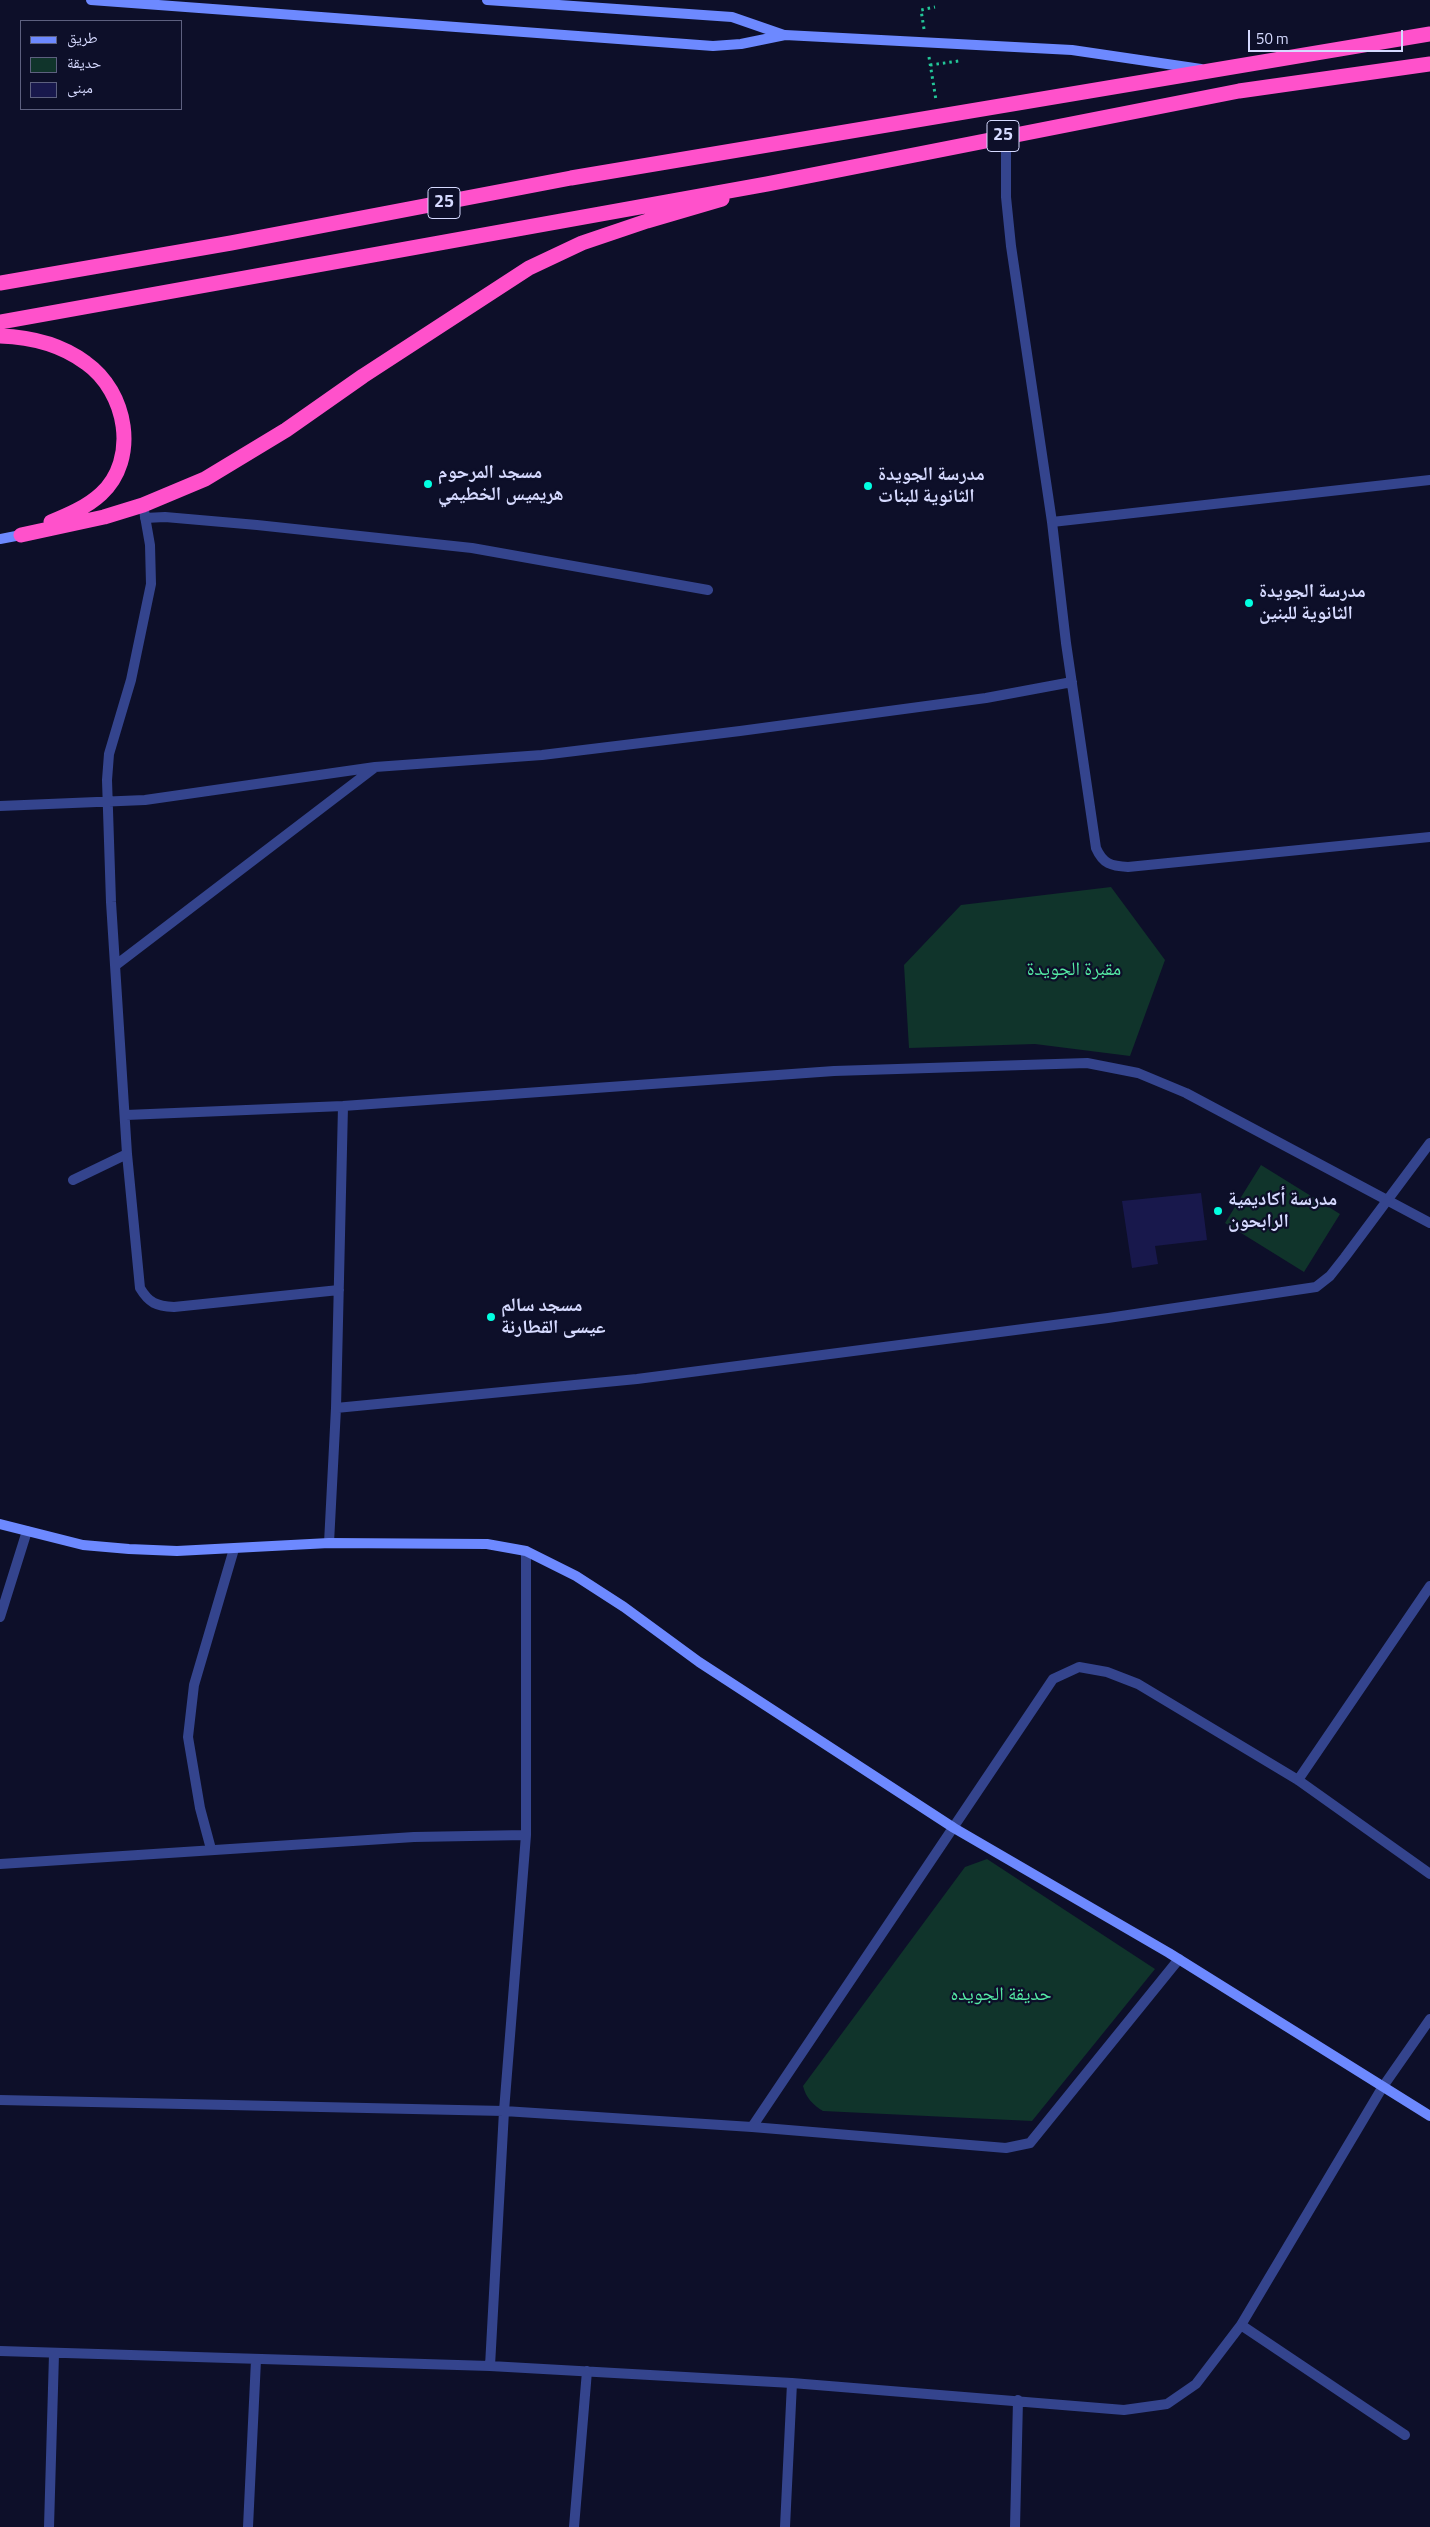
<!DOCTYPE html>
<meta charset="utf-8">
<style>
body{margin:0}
#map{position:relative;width:1430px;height:2527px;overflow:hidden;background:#0d0f29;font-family:"Titillium Web","Noto Naskh Arabic",sans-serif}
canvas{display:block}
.legend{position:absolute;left:20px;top:20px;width:162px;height:90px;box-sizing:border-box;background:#0d0f29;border:1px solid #5d607f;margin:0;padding:6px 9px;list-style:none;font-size:15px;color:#d6daff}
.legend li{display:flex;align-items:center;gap:10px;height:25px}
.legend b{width:25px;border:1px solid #5d607f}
.scale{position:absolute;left:1248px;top:30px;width:155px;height:22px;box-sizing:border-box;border:2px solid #d6daff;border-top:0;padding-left:6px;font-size:15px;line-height:18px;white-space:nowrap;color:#d6daff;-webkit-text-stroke:4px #0d0f29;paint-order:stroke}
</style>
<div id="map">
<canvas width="1430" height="2527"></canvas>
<ul class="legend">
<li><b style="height:6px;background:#6d89ff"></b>طريق</li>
<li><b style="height:14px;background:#10342b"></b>حديقة</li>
<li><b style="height:14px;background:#18184c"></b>مبنى</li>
</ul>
<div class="scale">50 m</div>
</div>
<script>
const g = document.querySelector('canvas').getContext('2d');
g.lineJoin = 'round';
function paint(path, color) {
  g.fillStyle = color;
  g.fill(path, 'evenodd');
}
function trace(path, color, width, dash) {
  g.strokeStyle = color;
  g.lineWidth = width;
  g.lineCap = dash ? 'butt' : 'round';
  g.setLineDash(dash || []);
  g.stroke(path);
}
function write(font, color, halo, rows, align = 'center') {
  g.font = font + ' "Titillium Web","Noto Naskh Arabic",sans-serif';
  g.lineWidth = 4.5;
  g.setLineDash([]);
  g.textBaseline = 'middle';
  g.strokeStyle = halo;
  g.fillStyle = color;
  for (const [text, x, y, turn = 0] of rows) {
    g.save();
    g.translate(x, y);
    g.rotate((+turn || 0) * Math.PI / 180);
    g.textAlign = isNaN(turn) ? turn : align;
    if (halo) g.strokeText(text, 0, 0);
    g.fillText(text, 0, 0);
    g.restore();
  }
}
paint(new Path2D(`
 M1111,887L1165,960L1130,1056L1035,1044L909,1048L904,965L961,905Z
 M1261,1165L1340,1214L1304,1272L1225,1223Z
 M987,1859L1155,1969L1032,2121L823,2111C813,2105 806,2098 803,2086L965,1867Z`), '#10342b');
paint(new Path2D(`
 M1201,1193L1207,1240L1155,1246L1158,1264L1132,1268L1122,1201Z`), '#18184c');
trace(new Path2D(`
 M924,29L921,10L935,7
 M929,57L936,100
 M930,65L959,61`), '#23c698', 3, [2.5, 4]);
trace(new Path2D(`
 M1006,135V197L1011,246L1052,522L1066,643L1096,848C1103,864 1111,866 1128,867L1430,837
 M143,505L150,545L151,584L131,680L109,754L107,780L111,902L127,1154L140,1288C149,1303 156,1306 174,1307L339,1290
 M145,518L165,517L257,525L472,548L708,590
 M1052,522L1430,480
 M0,806L145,800L375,767L542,755L740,731L986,698L1072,682
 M116,965L374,768
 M126,1115L343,1106L834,1071L1087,1063L1138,1073L1186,1093L1430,1223
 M73,1180L127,1154
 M336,1408L637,1379L1108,1318L1316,1287L1330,1276L1345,1257L1430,1143
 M329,1543L336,1408L343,1106
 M0,1617L27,1531
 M1298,1780L1430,1586
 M211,1849L200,1808L188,1737L194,1685L234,1549
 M0,1864L414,1837L526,1835
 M0,2100L504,2111L752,2127L1006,2148L1030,2143L1179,1959
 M752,2127L1053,1679L1079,1667L1107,1672L1138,1684L1298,1780L1430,1874
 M1241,2325L1405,2435
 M0,2351L490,2366L792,2383L1124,2410L1167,2404L1196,2384L1241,2325L1382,2088L1430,2019
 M490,2366L504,2111L526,1835V1551
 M49,2527L54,2354
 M248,2527L256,2360
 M574,2527L587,2371
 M785,2527L792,2383
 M1015,2527L1018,2400`), '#34448d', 10);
trace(new Path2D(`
 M91,0L713,46L741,44L785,35L1072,50L1201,69
 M487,0L732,17L784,35
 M0,539L21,535
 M0,1524L83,1545L129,1549L177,1551L329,1543L487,1544L526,1551L576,1576L624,1607L699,1662L954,1828L1169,1953L1430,2116`), '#6d89ff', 10);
trace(new Path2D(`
 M0,283L231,243L571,178L1430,34
 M0,322L767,184L1239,91L1430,64
 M0,336C30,337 62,345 86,363C127,392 139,459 101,494C87,507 68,515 51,522
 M21,535L104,517L143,505L205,479L286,430L363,376L529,268L582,243L647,221L722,199`), '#ff51cb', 15);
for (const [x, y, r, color] of [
 [428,484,5,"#02ffe1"],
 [868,486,5,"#02ffe1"],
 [1249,603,5,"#02ffe1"],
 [1218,1211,5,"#02ffe1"],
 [491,1317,5,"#02ffe1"]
]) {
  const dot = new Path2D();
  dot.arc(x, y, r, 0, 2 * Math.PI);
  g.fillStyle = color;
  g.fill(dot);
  trace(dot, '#0d0f29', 2);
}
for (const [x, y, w] of [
 [1003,136,32],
 [444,203,32]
]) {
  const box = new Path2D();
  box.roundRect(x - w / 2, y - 15.5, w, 31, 4);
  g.fillStyle = '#0d0f29';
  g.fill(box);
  trace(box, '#d6daff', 1);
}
write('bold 18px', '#d6daff', null, [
 ["25",1003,136],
 ["25",444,203]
]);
write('bold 19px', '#d6daff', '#0d0f29', [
 ["مسجد المرحوم",438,473],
 ["هريميس الخطيمي",438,495],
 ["مدرسة الجويدة",878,475],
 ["الثانوية للبنات",878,497],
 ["مدرسة الجويدة",1259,592],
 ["الثانوية للبنين",1259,614],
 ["مدرسة أكاديمية",1228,1200],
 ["الرابحون",1228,1222],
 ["مسجد سالم",501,1306],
 ["عيسى القطارنة",501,1328]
], 'left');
write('19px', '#55eba5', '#0d0f29', [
 ["مقبرة الجويدة",1074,970],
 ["حديقة الجويده",1001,1995]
]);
</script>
